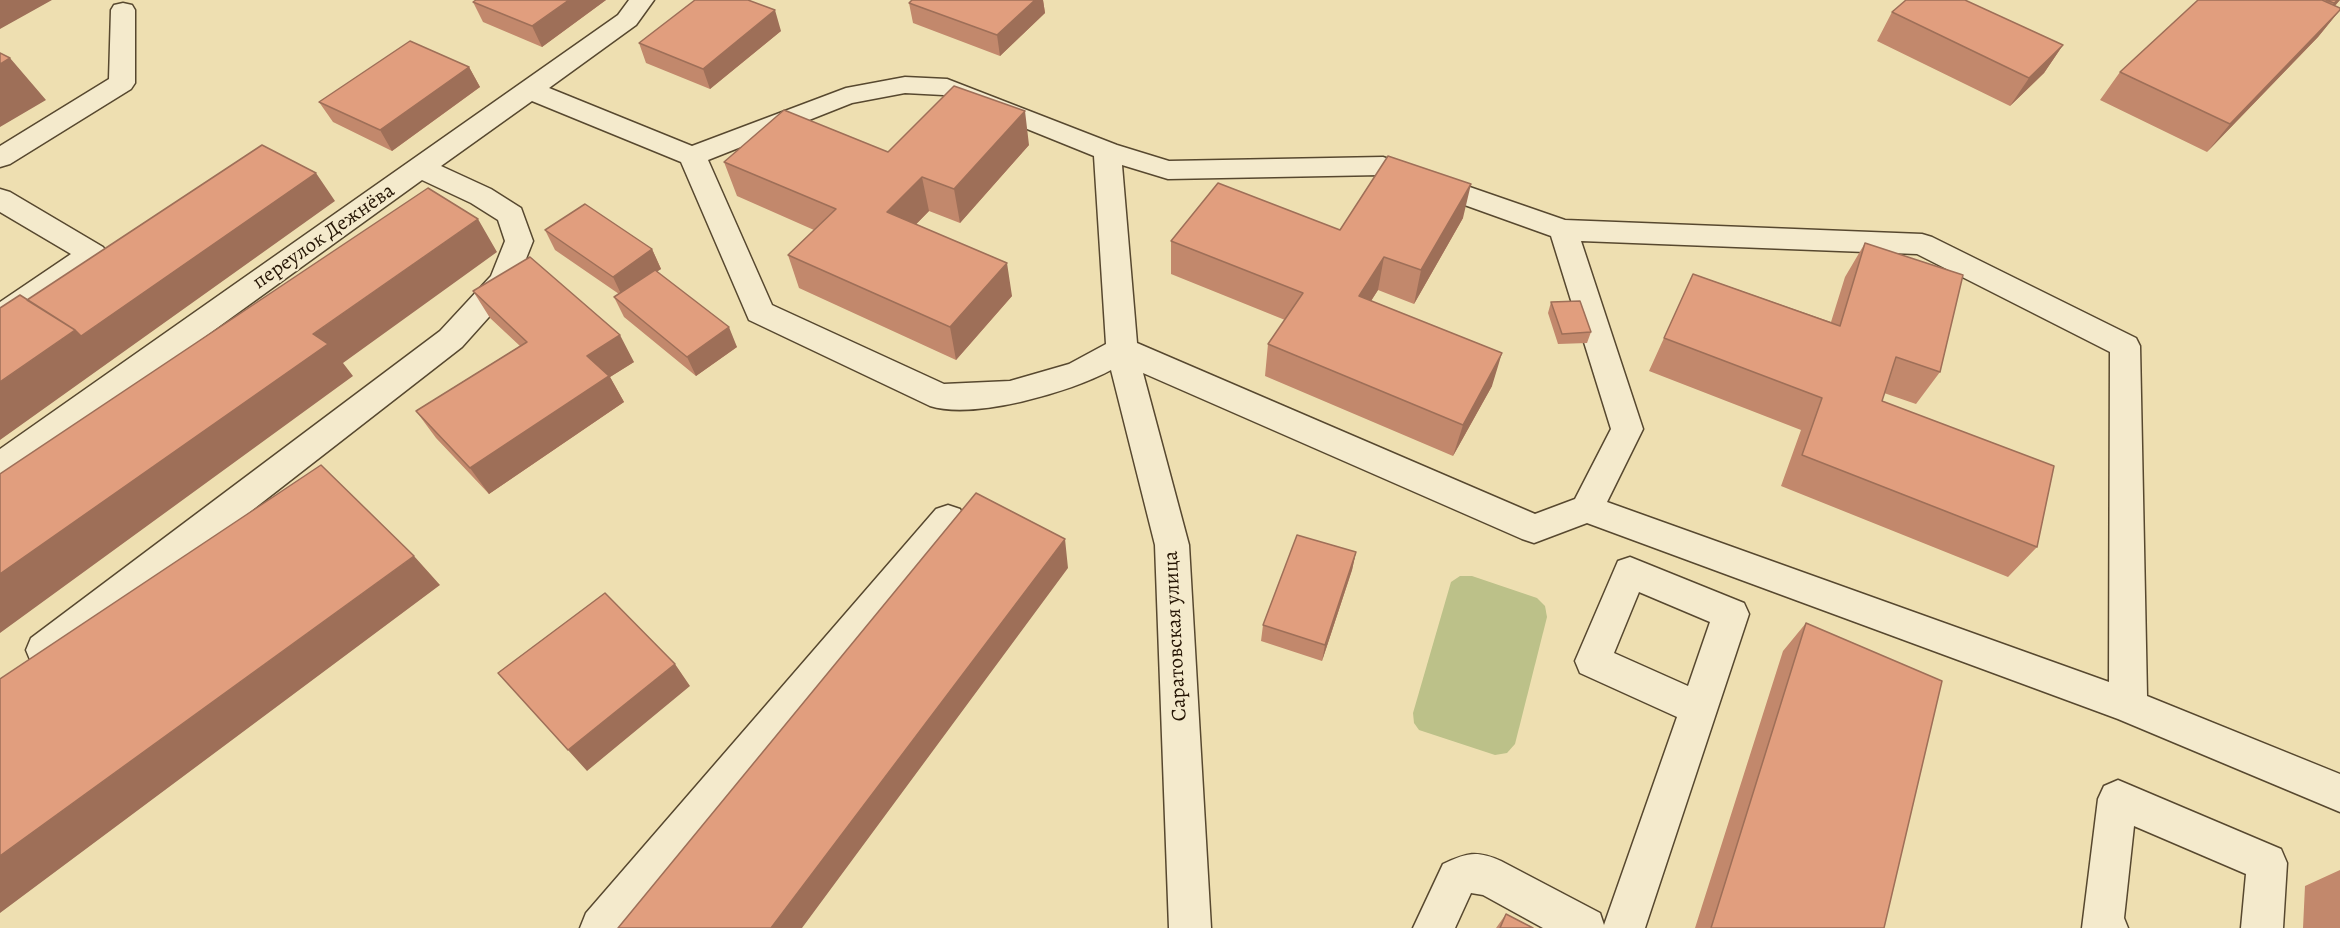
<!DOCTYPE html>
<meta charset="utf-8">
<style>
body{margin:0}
canvas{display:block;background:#eedfb1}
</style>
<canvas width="2340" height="928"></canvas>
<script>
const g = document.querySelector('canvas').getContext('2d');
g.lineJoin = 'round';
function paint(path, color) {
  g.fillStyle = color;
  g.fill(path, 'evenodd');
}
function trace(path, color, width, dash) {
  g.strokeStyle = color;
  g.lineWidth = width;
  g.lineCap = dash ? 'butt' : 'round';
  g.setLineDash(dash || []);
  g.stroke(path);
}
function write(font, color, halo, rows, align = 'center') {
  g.font = font + ' Alegreya,serif';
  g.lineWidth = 4.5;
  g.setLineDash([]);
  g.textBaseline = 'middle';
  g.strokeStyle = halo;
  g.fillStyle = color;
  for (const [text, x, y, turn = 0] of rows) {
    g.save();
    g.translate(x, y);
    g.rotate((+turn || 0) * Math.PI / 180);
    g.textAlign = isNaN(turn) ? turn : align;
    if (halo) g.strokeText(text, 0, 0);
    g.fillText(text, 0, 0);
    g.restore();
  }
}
paint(new Path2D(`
 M1460,576H1472L1537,598L1545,606L1547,617L1515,744L1507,753L1495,755L1419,730L1414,723L1413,713L1451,582Z`), '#bcc189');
const minor = new Path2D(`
 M629,0H654L636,25L549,88L692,146L846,88L905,77L947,79L1117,145L1169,161L1383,157L1565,220L1922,234L1932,237L2136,338L2140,346L2147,696L2340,774V812L2118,719L1587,523L1534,543L1522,539L1143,373L1189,545L1211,928H1169L1155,545L1111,370C1071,392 974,420 930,406L749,320L681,162L532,101L441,166L491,189L521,208L533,241L514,289L462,347L57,662L44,666L31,662L26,650L31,638L440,331L491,276L505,241L498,220L471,203L422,180L12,476L0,480V449L618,15ZM905,93L943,95L1094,156L1106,344L1069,364L1010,381L944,384L772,305L708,160L852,103ZM1122,165L1168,179L1381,175L1551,236L1611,429L1575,499L1535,514L1137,343ZM1581,241L1917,254L2110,352L2109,682L1607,502L1643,429Z
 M123,3L132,5L135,10V83L131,89L10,164L0,167V146L109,79L111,10L114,5Z
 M0,189L10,192L103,247L108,254L103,261L11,325L0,328V302L71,254L0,212Z
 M948,505L960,509L965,519L960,529L628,928H580L586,913L936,509Z
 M1630,557L1744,603L1749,614L1645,928H1543L1483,895L1471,893L1455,928H1413L1443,864C1467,853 1476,850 1501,861L1600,913L1604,925L1677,717L1580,673L1575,661L1618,561ZM1639,592L1710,622L1688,686L1614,653Z
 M2118,780L2281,849L2287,863L2283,928H2241L2246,874L2134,826L2124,918L2128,928H2082L2098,799L2104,786Z`);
trace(minor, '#57482f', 3);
paint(minor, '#f4eacc');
paint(new Path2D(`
 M606,0L542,47L483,22L473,2Z
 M912,0H1043L1045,13L1000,56L913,23L909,3Z
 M2198,0H2340L2335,6L2340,10L2318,37L2207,152L2100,100L2120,72Z
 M1892,12L2063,45L2044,73L2010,106L1877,41Z
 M781,31L710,89L646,63L639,43Z
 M469,67L480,87L392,151L333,122L319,102Z
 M1029,145L960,223L929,211L916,224L1012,296L956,360L799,288L788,255L814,230L737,196L724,162Z
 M1463,218L1414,304L1378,290L1371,301L1492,386L1453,456L1265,376L1268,344L1285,320L1171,274V241L1340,230Z
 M545,230L652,249L661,269L657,271L737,347L696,376L624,317L614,297L619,294L555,250Z
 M1865,243L1940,372L1916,404L1884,393L1882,401L2037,547L2008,577L1781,486L1801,430L1649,371L1693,274L1831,322L1845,277Z
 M473,291L634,362L610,377L624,402L489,494L436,438L416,411L520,346L490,318Z
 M1551,302L1591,332L1587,343L1558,344L1548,313Z
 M1356,552L1352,570L1322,661L1261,641L1263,625Z
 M1806,623L1884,928H1695L1783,651Z
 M2340,870V928H2303L2305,886Z
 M1506,914L1533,928H1496Z`), '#c2886c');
paint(new Path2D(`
 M0,0H52L0,29Z
 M569,0H606L542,47L532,26Z
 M1035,0H1043L1045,13L1000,56L997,35Z
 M2338,0H2340L2311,32L2334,3Z
 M775,10L781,31L710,89L703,69Z
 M2340,10L2318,37L2207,152L2230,124Z
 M2063,45L2044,73L2010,106L2029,78Z
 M10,58L46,100L0,127V64Z
 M469,67L480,87L392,151L380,130Z
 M1025,111L1029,145L960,223L954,189Z
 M316,173L335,201L0,440V382L75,330Z
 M922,177L929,211L895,246L887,212Z
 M1471,184L1463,218L1414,304L1421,270Z
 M478,219L497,252L343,363L353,376L0,633V574L313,334Z
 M652,249L661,269L622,296L613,277Z
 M1384,257L1378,290L1353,329L1359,296Z
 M1007,263L1012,296L956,360L950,327Z
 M729,327L737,347L696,376L687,357Z
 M620,335L634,362L610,377L624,402L489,494L470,468L587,356Z
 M1502,353L1492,386L1453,456L1463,425Z
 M1065,539L1068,568L802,928H771Z
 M1356,552L1352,570L1322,661L1325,645Z
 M414,556L440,585L0,913V856Z
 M675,664L690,686L587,771L568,750Z`), '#9e6f58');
const building = new Path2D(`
 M476,0H569L532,26L473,2Z
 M695,0H748L775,10L703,69L639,43Z
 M912,0H1035L997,35L909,3Z
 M1906,0H1965L2063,45L2029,78L1892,12Z
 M2198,0H2322L2340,8V10L2230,124L2120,72Z
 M2326,0H2338L2334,3Z
 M410,41L469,67L380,130L319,102Z
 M0,53L10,58L0,64Z
 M954,86L1025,111L954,189L922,177L887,212L1007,263L950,327L788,255L836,209L724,162L784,110L888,152Z
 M262,145L316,173L81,336L75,330L27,300Z
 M1388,156L1471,184L1421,270L1384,257L1359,296L1502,353L1463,425L1268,344L1303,293L1171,241L1218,183L1340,230Z
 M428,188L478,219L313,334L328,344L0,574V474Z
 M585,204L652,249L613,277L545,230Z
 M1865,243L1963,275L1940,372L1896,357L1882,401L2054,466L2037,547L1802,455L1822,398L1664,338L1693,274L1840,326Z
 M530,257L620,335L587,356L609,376L470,468L416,411L527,342L473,291Z
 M655,270L729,327L687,357L614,297Z
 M20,295L75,330L0,382V308Z
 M1580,301L1591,332L1562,334L1551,302Z
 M321,465L414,556L0,856V679Z
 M976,493L1065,539L771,928H618Z
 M1297,535L1356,552L1325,645L1263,625Z
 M605,593L675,664L568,750L498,673Z
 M1806,623L1942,681L1884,928H1711Z
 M1506,914L1533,928H1500Z`);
paint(building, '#e19e7e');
trace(building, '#9e6f58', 1.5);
write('21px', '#251504', '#f4eacc', [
 ["переулок Дежнёва",324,237,-35],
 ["Саратовская улица",1176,636,-93]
]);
</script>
